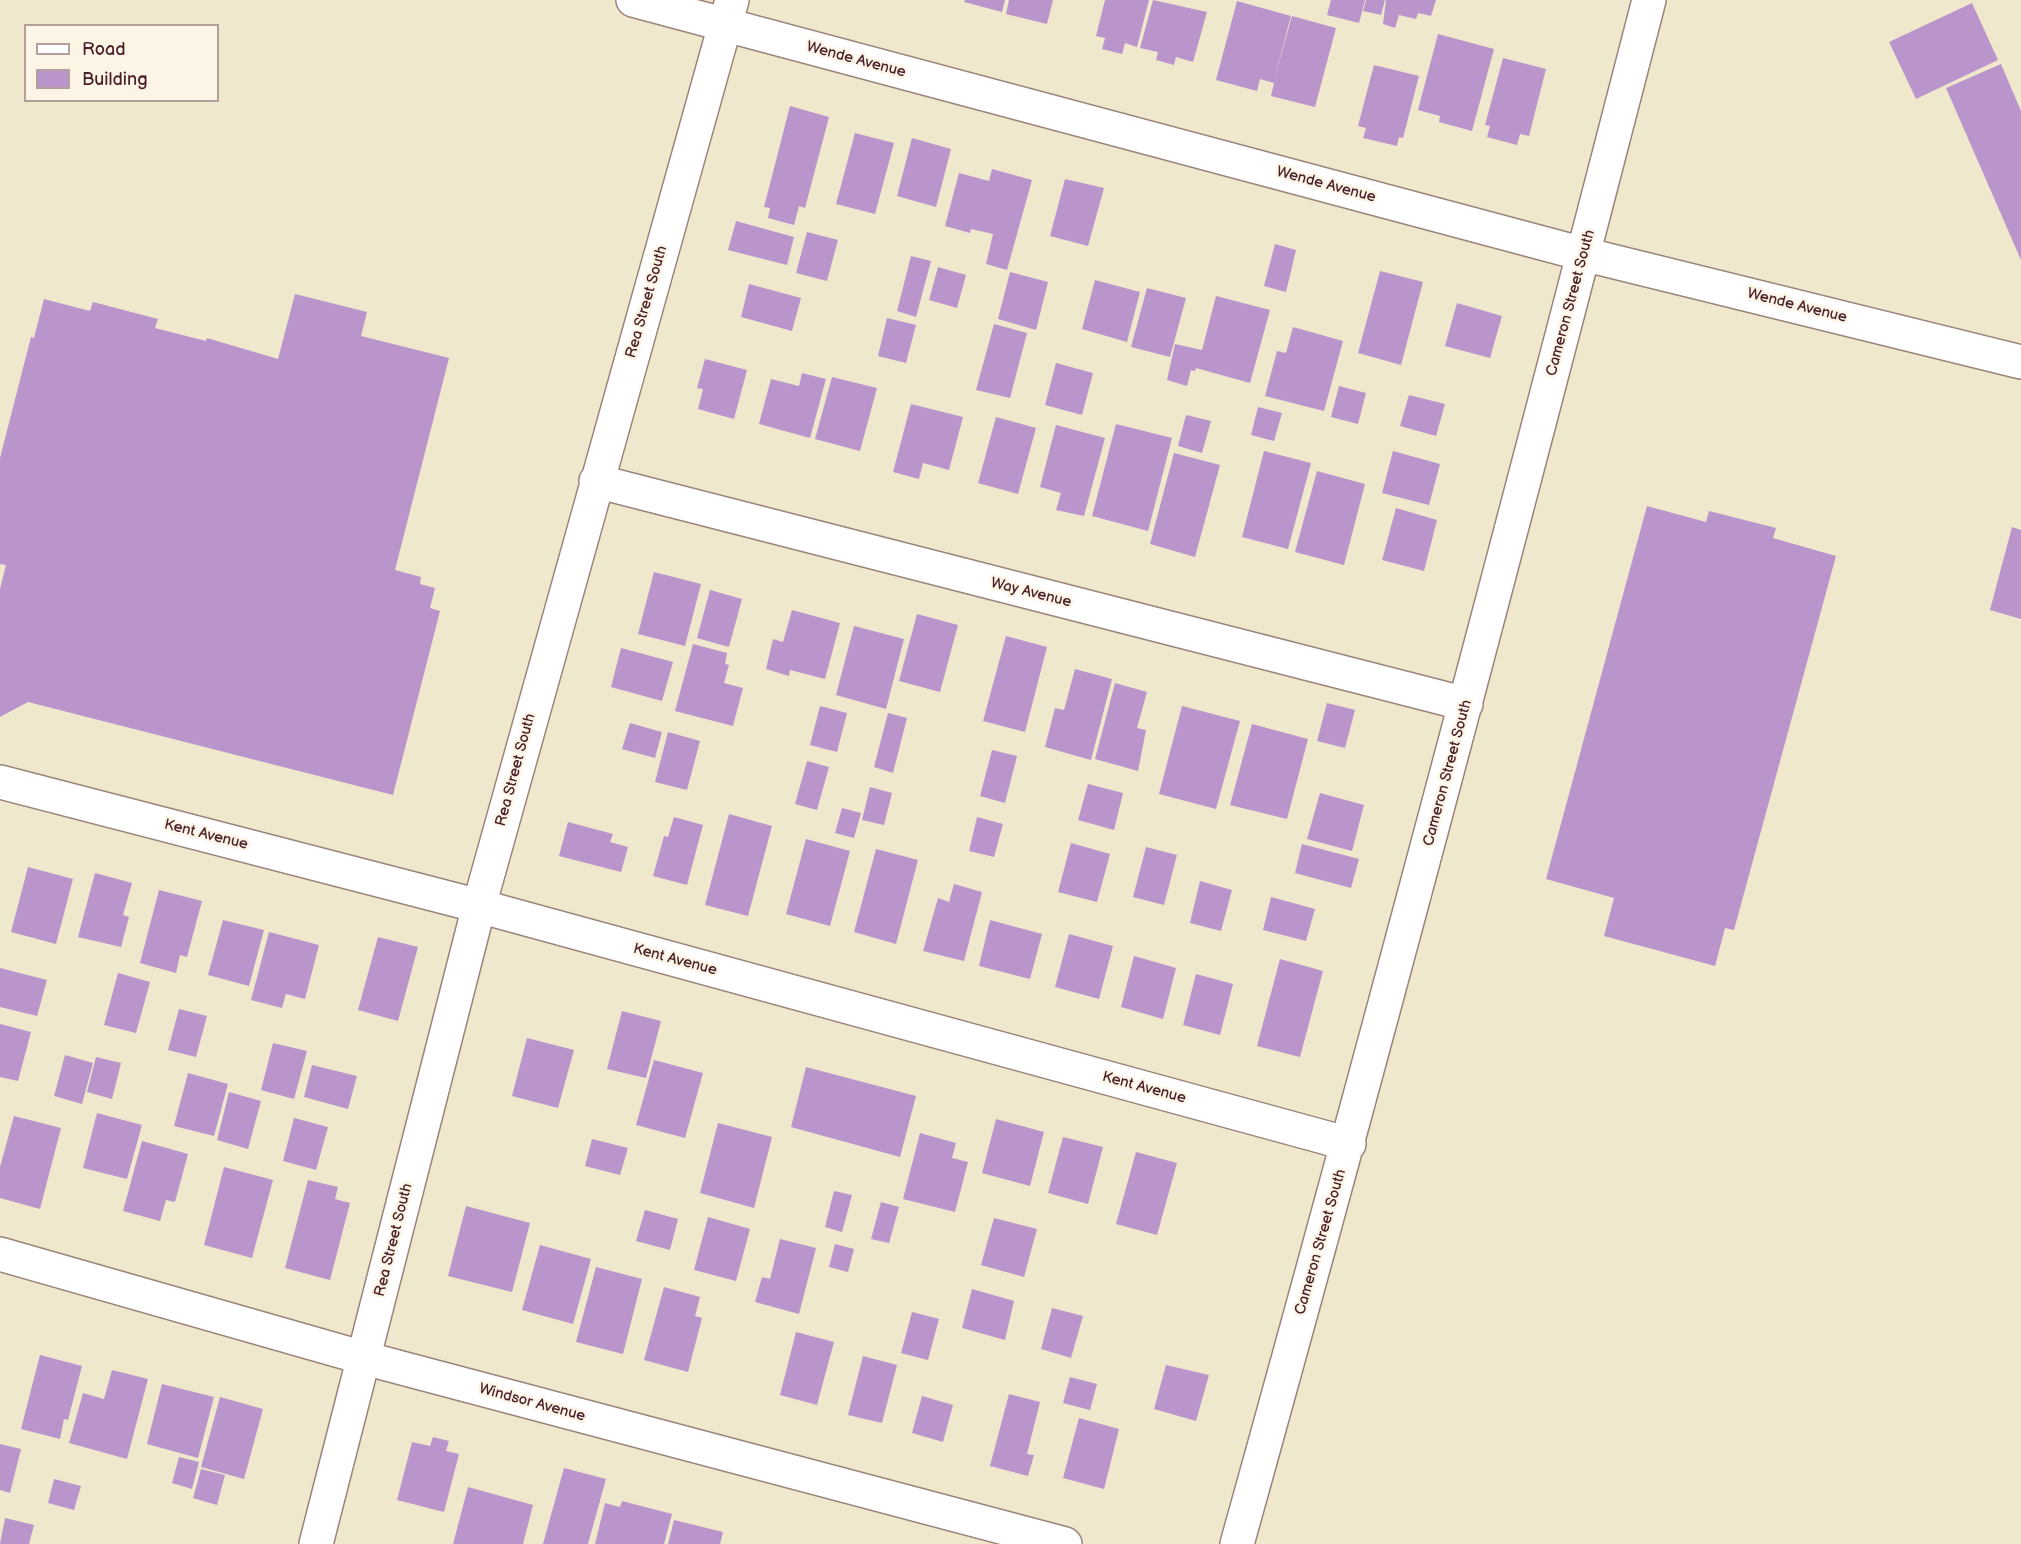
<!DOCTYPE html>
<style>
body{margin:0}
#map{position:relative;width:2021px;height:1544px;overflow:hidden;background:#efe8cc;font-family:"Balsamiq Sans",sans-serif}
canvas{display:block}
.legend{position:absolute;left:24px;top:24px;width:195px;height:78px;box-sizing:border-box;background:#fcf5e5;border:2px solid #b59f9b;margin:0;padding:8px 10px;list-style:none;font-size:18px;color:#4a1f2b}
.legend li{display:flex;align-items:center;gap:12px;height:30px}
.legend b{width:30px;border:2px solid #b59f9b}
</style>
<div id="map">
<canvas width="2021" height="1544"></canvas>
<ul class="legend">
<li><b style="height:8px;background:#fff"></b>Road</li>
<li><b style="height:16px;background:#ba95cc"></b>Building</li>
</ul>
</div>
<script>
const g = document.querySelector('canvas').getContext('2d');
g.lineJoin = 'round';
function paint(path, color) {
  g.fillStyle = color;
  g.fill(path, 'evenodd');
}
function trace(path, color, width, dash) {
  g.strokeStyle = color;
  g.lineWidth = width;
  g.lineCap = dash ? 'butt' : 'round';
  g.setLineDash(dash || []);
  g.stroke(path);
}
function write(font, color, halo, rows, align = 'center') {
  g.font = font + ' "Balsamiq Sans",sans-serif';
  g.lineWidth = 5;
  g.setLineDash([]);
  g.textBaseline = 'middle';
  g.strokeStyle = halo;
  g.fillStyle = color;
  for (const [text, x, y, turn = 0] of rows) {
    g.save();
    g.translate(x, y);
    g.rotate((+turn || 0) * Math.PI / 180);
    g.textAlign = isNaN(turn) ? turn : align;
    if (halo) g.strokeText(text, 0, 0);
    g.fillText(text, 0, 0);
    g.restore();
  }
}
paint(new Path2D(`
 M965,0H1005L1002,12L964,2Z
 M1009,0H1053L1047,24L1006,14Z
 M1105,0H1149L1137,47L1125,43L1122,54L1102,49L1105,38L1096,36Z
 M1153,0L1207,12L1193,62L1176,57L1174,65L1156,60L1158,52L1140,48Z
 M1331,0H1365L1359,23L1327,15Z
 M1366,0H1385L1381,15L1363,11Z
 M1386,0H1436L1431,16L1418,13L1416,19L1399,15L1395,28L1383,24Z
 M1237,1L1291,16L1274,80L1292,16L1336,28L1315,107L1271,96L1274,83L1260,79L1257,91L1216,80Z
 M1972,3L1998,60L1916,99L1889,42Z
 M1438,34L1494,49L1472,131L1439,122L1440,116L1418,110Z
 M1503,58L1546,69L1529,136L1520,134L1517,145L1487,137L1490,126L1485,125Z
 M2001,64L2021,111V260L1946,88Z
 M1374,65L1419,76L1403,138L1399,137L1397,146L1363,138L1366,128L1358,126Z
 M790,106L829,117L805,208L799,206L794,225L768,218L770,208L764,207Z
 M855,133L894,143L875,214L836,204Z
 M912,138L951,149L936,207L897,196Z
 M992,169L1032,180L1007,270L986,264L993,234L971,229L970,233L945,226L959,173L989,181Z
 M1065,179L1104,188L1088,246L1050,236Z
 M736,221L794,237L787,265L728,250Z
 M807,232L838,240L827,281L796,273Z
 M1275,244L1296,250L1286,292L1264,286Z
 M911,256L931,261L916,317L897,311Z
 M938,267L966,275L957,308L929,300Z
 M1380,271L1423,282L1401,365L1358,353Z
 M1010,272L1048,282L1036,330L998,319Z
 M1095,280L1140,292L1127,342L1082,329Z
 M749,284L801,298L792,331L741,317Z
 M1147,288L1186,298L1170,357L1131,347Z
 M295,294L367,312L361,336L449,358L395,570L421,577L420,584L435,588L430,608L440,611L393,795L28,702L0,717V589L6,565L0,564V458L31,337L34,338L44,299L90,311L93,302L158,319L155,328L206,341L207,338L278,359Z
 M1216,296L1270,310L1250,383L1196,368L1195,371L1191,370L1187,386L1167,380L1175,344L1202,350Z
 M1457,303L1502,316L1490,358L1445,346Z
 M887,318L916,325L906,363L878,356Z
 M994,324L1027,333L1010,398L976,390Z
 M1293,327L1343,341L1324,411L1265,396L1277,351L1286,353Z
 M705,359L747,370L734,419L698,409L703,389L697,388Z
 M1056,363L1093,373L1082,415L1045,405Z
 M802,373L826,379L810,438L759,424L771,379L799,386Z
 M832,377L877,388L860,451L815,439Z
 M1339,386L1366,393L1358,424L1331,417Z
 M1409,395L1445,404L1436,436L1400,426Z
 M911,404L963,417L949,470L923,463L919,479L893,472Z
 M1258,407L1282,413L1274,441L1251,435Z
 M1186,415L1211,421L1202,453L1178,446Z
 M996,417L1036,428L1018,494L978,483Z
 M1116,424L1172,438L1148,531L1092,516Z
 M1056,425L1105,438L1084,516L1056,510L1061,493L1040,487Z
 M1264,451L1311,463L1288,549L1242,537Z
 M1393,451L1440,464L1429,505L1382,493Z
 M1174,453L1220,465L1195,557L1150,544Z
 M1317,471L1365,484L1344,565L1295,552Z
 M1647,506L1706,522L1709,511L1776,528L1773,538L1836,556L1734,930L1725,928L1715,966L1604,936L1614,898L1546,879Z
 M1396,508L1437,520L1424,571L1382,560Z
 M2012,527L2021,530V619L1990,610Z
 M654,572L701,584L685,646L638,634Z
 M710,590L742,599L729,647L697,638Z
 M792,610L840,623L825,679L790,670L789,676L766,669L773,639L783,642Z
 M917,614L958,625L940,692L899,681Z
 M854,626L904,639L886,709L836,695Z
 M1006,636L1047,647L1025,732L983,721Z
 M693,644L727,653L725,664L729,665L724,683L743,688L733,726L675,711Z
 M621,648L673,662L662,701L611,687Z
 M1075,669L1112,679L1091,760L1045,747L1055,708L1064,710Z
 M1115,683L1147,692L1137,728L1146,730L1138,771L1095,759Z
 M1327,703L1355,710L1345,748L1317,741Z
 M820,706L847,713L837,752L810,745Z
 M1182,706L1240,721L1216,809L1159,794Z
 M888,713L907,718L893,773L874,767Z
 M630,723L662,732L655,758L622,749Z
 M1252,724L1308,739L1287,819L1230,805Z
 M668,732L700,741L687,790L655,782Z
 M992,750L1017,756L1005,803L980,796Z
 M807,761L829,767L817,810L795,804Z
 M1088,784L1123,793L1114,830L1078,820Z
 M870,787L892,793L884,825L862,820Z
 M1320,793L1364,805L1352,851L1307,839Z
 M842,808L861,813L854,838L835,833Z
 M729,814L772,826L748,916L705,905Z
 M674,817L703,825L687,885L653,876L664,836L668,837Z
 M977,817L1003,824L994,857L969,851Z
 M568,822L613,834L610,842L628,847L621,872L559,856Z
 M806,839L850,851L830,926L786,914Z
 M1071,843L1110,854L1097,902L1058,892Z
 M1302,844L1359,859L1351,888L1295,873Z
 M1146,847L1177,855L1164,905L1133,897Z
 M876,849L918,860L896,944L854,932Z
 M28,867L73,879L56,944L11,932Z
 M95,873L132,883L123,915L129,917L121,947L78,937Z
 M1200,881L1232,890L1221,931L1190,923Z
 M954,884L982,892L964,961L923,951L938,898L949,902Z
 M159,890L202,901L187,957L180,955L176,973L140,963Z
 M1271,897L1315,909L1306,941L1263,930Z
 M223,920L264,930L249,986L208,975Z
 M990,920L1042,934L1030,979L979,966Z
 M269,932L319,945L305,999L286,994L282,1008L251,1000Z
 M1069,934L1113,946L1099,999L1055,987Z
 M378,937L418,947L398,1021L358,1010Z
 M1134,956L1176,968L1163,1019L1121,1007Z
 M1280,959L1323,971L1300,1057L1257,1046Z
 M0,968L47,980L37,1016L0,1007Z
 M118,973L150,982L136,1033L104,1025Z
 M1196,974L1233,984L1220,1035L1183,1025Z
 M179,1009L207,1016L196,1057L168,1050Z
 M622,1011L661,1021L646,1078L607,1069Z
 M0,1024L31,1032L18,1081L0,1077Z
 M527,1038L574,1050L558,1108L512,1096Z
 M273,1043L307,1051L294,1099L261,1090Z
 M65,1055L93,1063L82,1104L54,1096Z
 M96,1057L121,1063L112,1099L87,1092Z
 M654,1060L703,1073L685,1138L636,1125Z
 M312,1065L357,1076L348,1109L304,1097Z
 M806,1067L916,1096L900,1157L791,1127Z
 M188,1073L228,1084L214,1136L174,1126Z
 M229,1092L261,1101L248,1149L217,1140Z
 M97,1113L142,1125L127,1179L83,1168Z
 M14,1116L61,1128L40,1209L0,1198V1167Z
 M294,1118L328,1127L316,1170L283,1161Z
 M996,1119L1044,1132L1030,1186L982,1173Z
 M718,1123L772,1137L754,1208L700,1193Z
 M920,1133L956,1143L952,1158L968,1162L955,1212L903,1199Z
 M1063,1137L1103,1147L1088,1204L1048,1193Z
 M592,1139L628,1148L620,1175L585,1166Z
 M142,1141L188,1154L175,1202L166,1200L160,1221L123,1211Z
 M1136,1152L1177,1163L1157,1235L1116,1224Z
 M224,1167L273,1180L252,1258L204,1245Z
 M308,1180L338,1187L335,1199L350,1203L330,1280L285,1268Z
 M834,1191L852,1195L842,1232L825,1227Z
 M881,1202L899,1207L889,1243L871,1239Z
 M466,1206L530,1223L512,1292L448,1276Z
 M645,1210L678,1219L670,1250L636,1241Z
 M708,1217L750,1229L736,1281L694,1270Z
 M994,1218L1037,1229L1024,1277L981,1265Z
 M780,1239L816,1248L799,1314L755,1302L762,1277L770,1279Z
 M835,1244L854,1249L848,1272L829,1267Z
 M540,1245L591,1259L573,1324L522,1310Z
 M596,1267L642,1279L623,1354L576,1342Z
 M664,1287L700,1297L695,1316L702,1318L688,1372L644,1360Z
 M972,1289L1014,1301L1005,1340L962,1328Z
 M1052,1308L1083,1316L1071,1358L1041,1349Z
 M912,1312L939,1319L928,1360L901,1353Z
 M796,1332L834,1342L817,1405L780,1395Z
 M40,1355L82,1366L68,1420L64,1419L60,1439L21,1429Z
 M863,1356L897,1365L882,1423L848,1415Z
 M1166,1365L1209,1375L1196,1421L1154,1409Z
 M112,1370L148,1379L127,1459L69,1443L83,1393L104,1399Z
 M1070,1377L1097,1384L1090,1410L1063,1403Z
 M162,1384L214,1397L198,1458L147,1444Z
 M1009,1394L1040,1402L1027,1454L1034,1455L1028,1476L990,1466Z
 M922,1396L953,1405L943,1442L912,1433Z
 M220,1397L263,1409L244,1479L201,1467Z
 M1079,1418L1119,1429L1104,1489L1063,1478Z
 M433,1437L449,1441L446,1451L459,1454L444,1512L397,1500L412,1442L430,1446Z
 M0,1444L21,1449L10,1493L0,1490Z
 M179,1457L199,1462L192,1489L172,1483Z
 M564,1468L606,1479L588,1544H543Z
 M201,1469L225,1475L217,1505L193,1498Z
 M54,1479L81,1486L74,1510L48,1503Z
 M468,1487L533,1505L523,1544H453Z
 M622,1501L672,1514L664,1544H595L605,1503L620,1507Z
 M5,1518L34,1525L29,1544H0Z
 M674,1520L723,1532L720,1544H668Z`), '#ba95cc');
const minor = new Path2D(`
 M633,0L1583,254L2021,362
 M596,481L1466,704
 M0,782L479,906L1349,1144
 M0,1254L364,1358L1065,1544
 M316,1544L479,906L732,0
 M1237,1544C1380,1031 1516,516 1649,0`);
trace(minor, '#9c847c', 36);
trace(minor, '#fff', 33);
write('15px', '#4a1f2b', '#fcf5e5', [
 ["Wende Avenue",856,60,15],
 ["Wende Avenue",1326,185,15],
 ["Rea Street South",647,302,-74],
 ["Cameron Street South",1571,303,-75],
 ["Wende Avenue",1797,306,14],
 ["Way Avenue",1031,593,14],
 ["Rea Street South",516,770,-75],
 ["Cameron Street South",1448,773,-75],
 ["Kent Avenue",206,835,14],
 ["Kent Avenue",675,960,15],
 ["Kent Avenue",1144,1088,15],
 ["Rea Street South",394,1240,-76],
 ["Cameron Street South",1321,1242,-74],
 ["Windsor Avenue",532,1403,15]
]);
</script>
